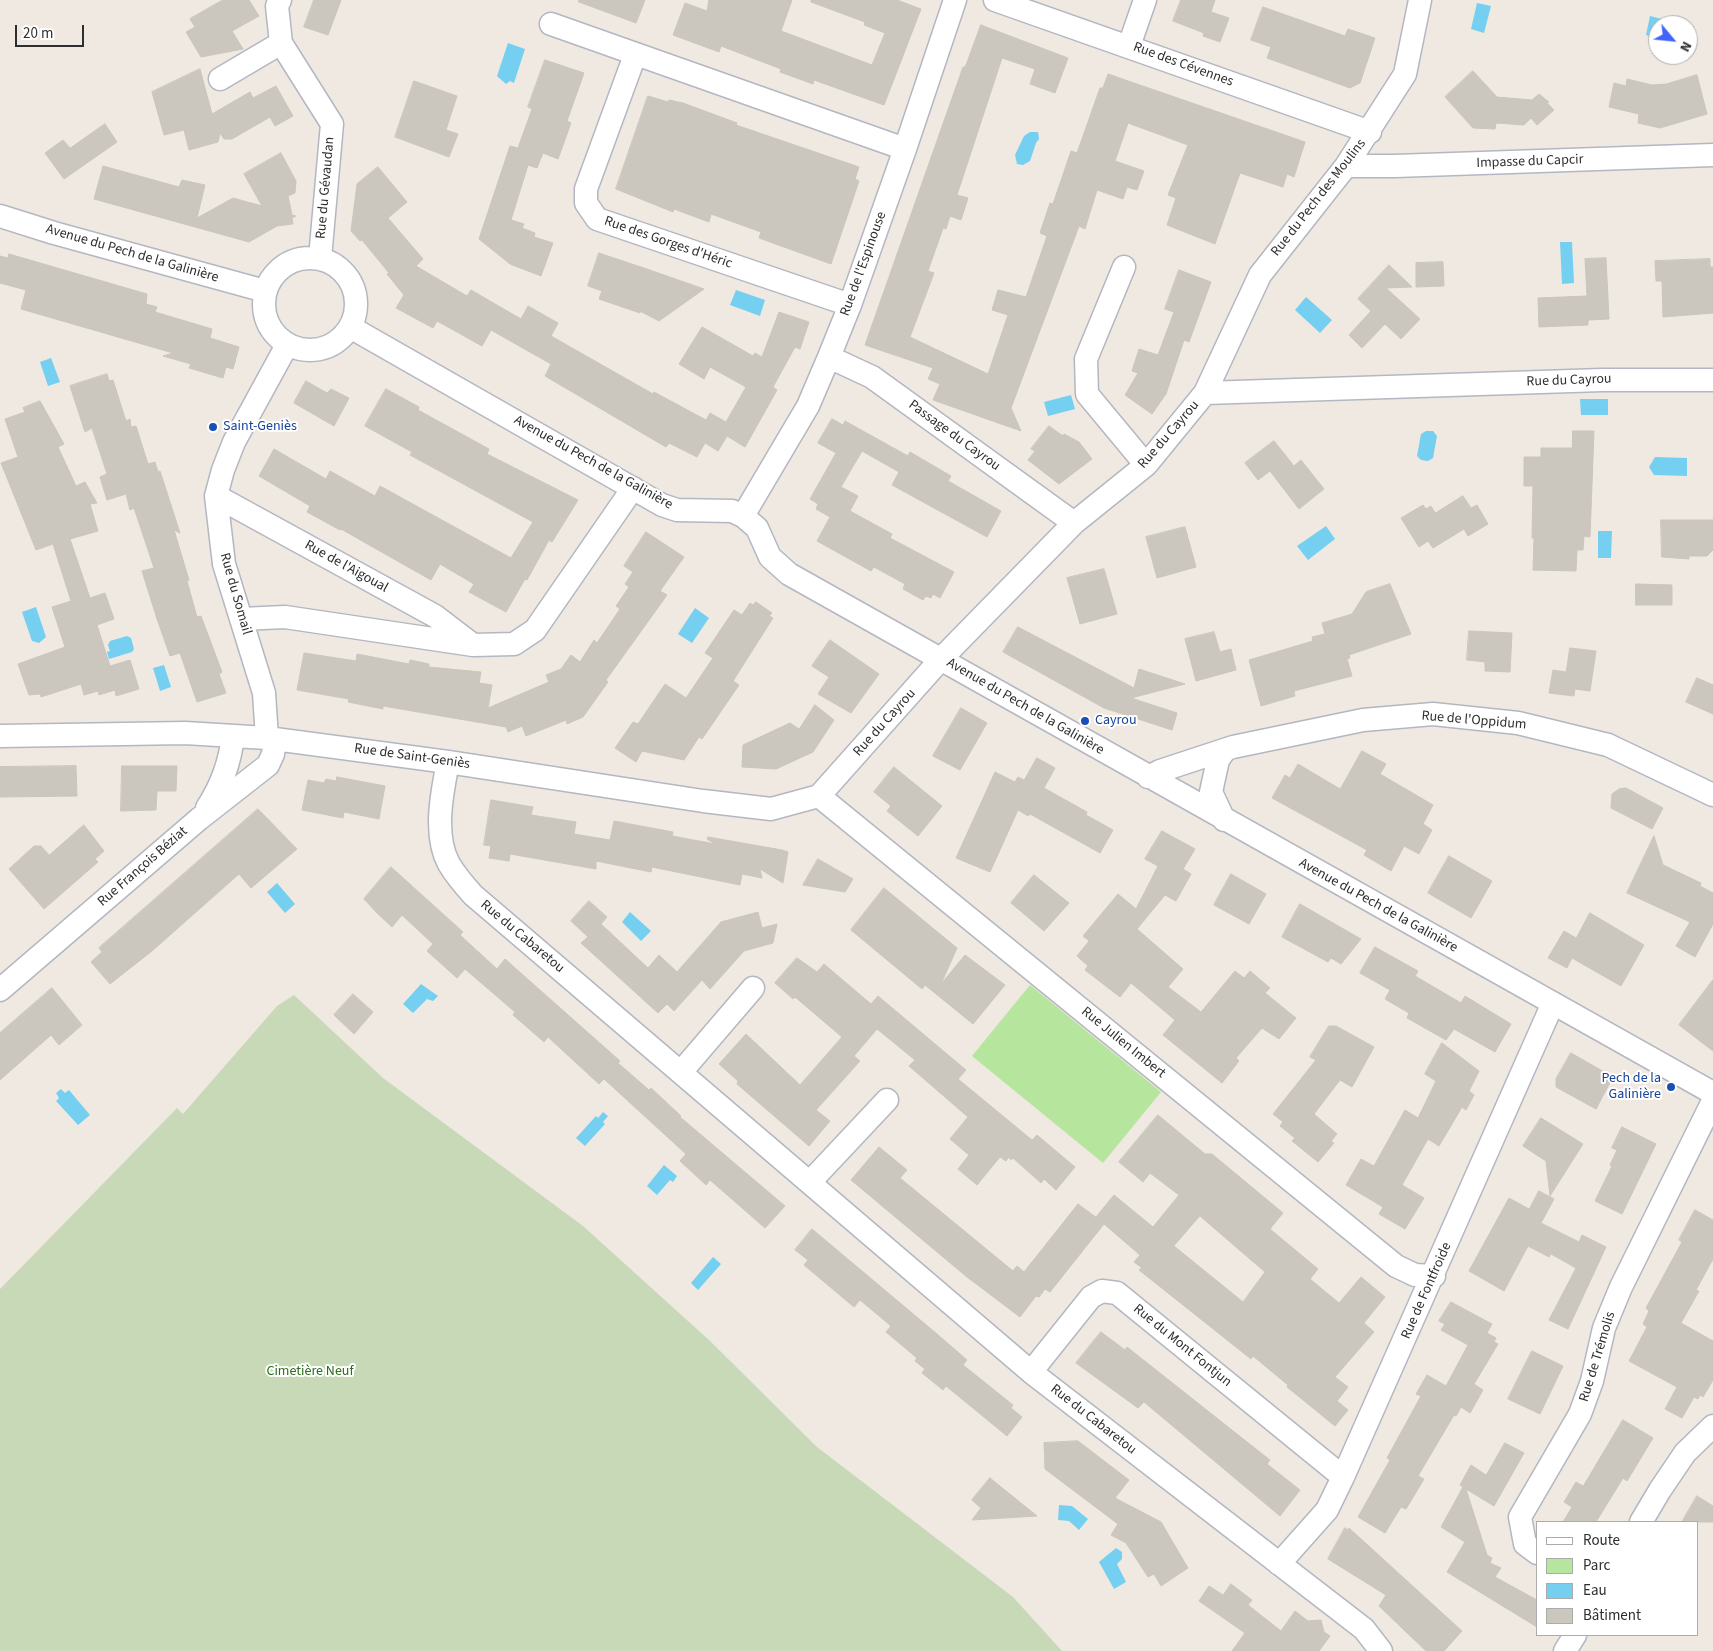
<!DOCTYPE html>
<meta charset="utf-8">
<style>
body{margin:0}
#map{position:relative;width:1713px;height:1651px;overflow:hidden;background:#efe9e1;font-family:"Source Sans 3",sans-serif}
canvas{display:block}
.legend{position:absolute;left:1536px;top:1521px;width:162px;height:115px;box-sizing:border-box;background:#fff;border:1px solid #ababab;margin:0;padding:6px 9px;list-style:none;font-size:15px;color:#2e2e2e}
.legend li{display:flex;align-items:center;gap:10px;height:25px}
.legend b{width:25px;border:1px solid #ababab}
.north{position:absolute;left:1648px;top:15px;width:50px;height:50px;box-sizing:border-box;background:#fff;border:1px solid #ababab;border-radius:50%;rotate:118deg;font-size:14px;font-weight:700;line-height:20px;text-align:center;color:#2e2e2e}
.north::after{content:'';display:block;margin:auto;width:18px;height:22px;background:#4264fb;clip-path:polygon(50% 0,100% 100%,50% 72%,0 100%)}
.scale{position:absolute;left:15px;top:25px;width:69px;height:22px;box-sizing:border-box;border:2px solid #2e2e2e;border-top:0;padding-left:6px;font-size:15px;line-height:18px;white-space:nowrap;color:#2e2e2e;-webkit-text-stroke:4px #fff;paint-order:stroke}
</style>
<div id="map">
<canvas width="1713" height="1651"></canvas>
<ul class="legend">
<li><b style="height:6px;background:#fff"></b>Route</li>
<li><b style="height:14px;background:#b6e59e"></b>Parc</li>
<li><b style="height:14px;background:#75cff0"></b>Eau</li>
<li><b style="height:14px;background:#cbc7bf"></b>Bâtiment</li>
</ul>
<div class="north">N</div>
<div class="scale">20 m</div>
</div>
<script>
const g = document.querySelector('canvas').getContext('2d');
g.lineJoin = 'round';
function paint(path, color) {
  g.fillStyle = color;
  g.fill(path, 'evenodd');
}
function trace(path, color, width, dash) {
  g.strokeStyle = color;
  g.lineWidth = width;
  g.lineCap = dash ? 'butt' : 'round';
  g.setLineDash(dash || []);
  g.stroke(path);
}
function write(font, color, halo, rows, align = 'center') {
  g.font = font + ' "Source Sans 3",sans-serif';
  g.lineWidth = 4;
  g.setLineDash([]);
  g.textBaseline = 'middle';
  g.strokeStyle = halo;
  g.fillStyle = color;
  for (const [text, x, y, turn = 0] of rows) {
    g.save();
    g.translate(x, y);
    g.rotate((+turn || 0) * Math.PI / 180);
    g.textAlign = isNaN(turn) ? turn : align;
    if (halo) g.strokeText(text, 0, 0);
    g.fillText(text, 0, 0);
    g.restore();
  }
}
paint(new Path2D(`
 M1030,985L1161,1092L1103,1163L972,1056Z`), '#b6e59e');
paint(new Path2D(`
 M294,995L383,1078L583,1226L709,1340L817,1447L1013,1597L1062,1651H0V1289L177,1108L183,1114L277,1006Z`), '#c8d9b8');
paint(new Path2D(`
 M1477,3L1491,6L1484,33L1471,29Z
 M1650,16L1686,25H1658V38L1646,35Z
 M508,43L525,49L514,83L510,81L506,84L497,76Z
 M1030,132H1038L1039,139L1036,143L1030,161L1023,165L1017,164L1015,155L1024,136Z
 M1560,242H1572L1574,283L1562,284Z
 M736,290L765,300L760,316L730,305Z
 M1306,297L1332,320L1320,333L1295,310Z
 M51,358L60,382L48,386L40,362Z
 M1071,395L1075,409L1048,416L1044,402Z
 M1580,399H1608V415H1581Z
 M1426,431H1433L1437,436L1433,458L1428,461L1421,460L1417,456L1421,434Z
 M1655,457L1687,458V476L1654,475L1649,467Z
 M1326,526L1335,539L1308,560L1297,546Z
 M1598,531H1612L1611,558H1598Z
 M36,607L46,637L39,643L32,641L22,612Z
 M695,608L709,618L692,643L678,634Z
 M127,636L131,638L134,649L132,652L109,659L107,652L110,651L108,645L110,641Z
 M164,665L171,687L160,691L153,668Z
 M277,883L295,904L285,913L267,892Z
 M630,912L651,931L641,941L622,922Z
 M421,984L438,996L433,1001L427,999L413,1013L403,1004Z
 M61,1089L65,1093L69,1090L90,1115L78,1125L56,1101L59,1098L56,1093Z
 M603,1112L608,1116L603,1122L605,1124L585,1146L576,1138L596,1116L598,1118Z
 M664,1165L677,1176L673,1182L670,1180L657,1195L647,1186Z
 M713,1257L721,1264L698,1290L691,1283Z
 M1059,1505L1072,1506L1088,1519L1079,1530L1069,1521L1058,1520Z
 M1116,1548L1122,1552V1559L1117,1564L1126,1582L1114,1589L1099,1562Z`), '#75cff0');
const building = new Path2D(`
 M223,0H249L259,16L232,31L243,49L201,57L186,32L195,27L190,19Z
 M314,0H341L328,35L304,27Z
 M579,0H645L636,23L579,2Z
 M709,0H792L781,31L872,65L885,33L864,25L865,22L811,2V0H897L921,9L884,105L814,80L813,84L780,72L781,69L721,46L719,52L673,35L685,3L707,11Z
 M1181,0H1215L1211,12L1229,18L1220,42L1203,36L1204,33L1173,21Z
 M1263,7L1345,36L1348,29L1375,38L1360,83L1350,88L1267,58L1271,47L1251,40Z
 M981,25L1068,58L1055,93L1030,84L1035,69L1002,58L957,195L968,198L961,220L950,216L946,229L943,228L928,271L934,273L910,337L988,374L1008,315L992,310L998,290L1026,297L1047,236L1040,233L1050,203L1053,204L1071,151L1077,153L1100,88H1103L1108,74L1305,142L1294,177L1287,174L1283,187L1240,173L1215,244L1167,225L1176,198L1168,195L1188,145L1128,123L1115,161L1144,171L1137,190L1127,187L1123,199L1097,190L1085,229L1079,226L1011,408L1021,431L933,400L940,384L928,379L933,368L865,345L963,67H965Z
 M545,60L584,73L567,121L571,123L558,159L543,153L537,168L528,165L511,220L524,224L522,228L535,233L534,237L553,243L541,276L510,264L479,239L510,146L518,148L532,109L528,107Z
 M200,69L212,114L250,92L253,98L276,86L293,116L275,126L270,117L232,139H224L220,133L218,142L189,150L184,130L164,135L152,92Z
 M1473,71L1497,97L1532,100L1539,94L1549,102L1547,103L1554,110L1537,125L1531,118L1524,125L1496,123L1495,129L1473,128L1445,97Z
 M1697,75L1707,114L1660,128L1638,123L1639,114L1609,107L1614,83L1626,86L1627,79L1652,85L1666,84Z
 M414,81L457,96L446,130L458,134L449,157L395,137Z
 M648,96L668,102L669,100L683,103L737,123L736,125L859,167L855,179L859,181L831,264L759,238L761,232L711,214L709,222L674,209L673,212L616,189Z
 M105,124L117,142L64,179L45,153L63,140L70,148Z
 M281,153L296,181L295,193L288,196L292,215L296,216L292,218L293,224L277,226L249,242L94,199L103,166L179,187L182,180L205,185L197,218L233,198L262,206L244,174Z
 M378,167L407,202L388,218L423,259L416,266L467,296L471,290L521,319L528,306L558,323L551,336L653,394L654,392L706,420L710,413L726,422L746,387L710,367L704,379L679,364L702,327L753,356L755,353L762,357L779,312L809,322L800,349L795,347L773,387L777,390L745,447L727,436L718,451L705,443L697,457L669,443L666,447L545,376L551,364L491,330L482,346L437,321L433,328L396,308L404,295L387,274L389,273L362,240L360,241L351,231L357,184Z
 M599,253L641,267L704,289L659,321L640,311V313L599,299L602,291L588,286Z
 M9,254L147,294L146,304L157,307L155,312L212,329L210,338L239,347L233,369L226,367L223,378L189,368L191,364L163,356L173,353L21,309L26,290L0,283V256L8,258Z
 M1606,258L1609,319L1588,320V325L1539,327L1538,298L1587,296L1585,259Z
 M1710,259V267H1713V313L1663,317L1662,281H1656L1655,261Z
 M1443,262L1444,286L1416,287V263Z
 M1389,265L1412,287L1386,288L1420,319L1401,339L1385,324L1362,348L1349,335L1371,311L1358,299Z
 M1179,270L1211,282L1189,342L1184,340L1166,394L1152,414L1125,395L1138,373L1132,371L1139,349L1158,355L1174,312L1165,309Z
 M107,374L109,381L113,380L126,421L130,419L131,427L136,426L148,464L155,462L158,472L160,471L180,533L174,530L189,580L187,581L197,617L201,616L222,672L219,674L226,693L197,702L180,653L170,656L157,619L142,571L154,568L134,508L130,510L126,494L107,500L100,477L107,474L92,428L85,432L70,386Z
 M306,381L327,393L331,389L349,398L334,426L294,403Z
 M386,389L419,407L418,410L489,449L487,454L578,500L552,542L549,540L527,580L525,579L506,612L469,592L474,584L440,564L431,580L341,529L340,530L307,512L310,506L259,476L274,449L326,479L330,471L375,496L380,486L511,558L533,522L410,455L412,452L365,426Z
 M40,401L64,444L58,447L76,486L85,482L97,503L90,504L98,531L70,539L90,598L105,593L114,619L97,625L110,666L130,660L139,689L116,696L115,690L99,695L98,691L84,695L81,684L41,697L40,694L29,695L18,664L65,647L52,607L71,601L53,544L36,550L1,463L18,457L5,419L25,412L23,408Z
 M832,419L843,425L845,421L908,456L910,452L951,476L948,481L1001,511L987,537L892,485L899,472L862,451L841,487L858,496L850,511L892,534L890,538L954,572L940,598L933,594L931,598L926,596L923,600L903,589L905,584L874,567L871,571L817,541L830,517L816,509L818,504L810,499L836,453L818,443Z
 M1049,426L1063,436L1064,434L1079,442L1092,459L1059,484L1028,460L1035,451L1031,449Z
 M1573,431H1594L1590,537L1584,536L1583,550H1577L1576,571L1533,570L1534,538H1532L1533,486H1524V457H1541V448H1572Z
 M1274,441L1294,466L1301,460L1324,489L1299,509L1270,471L1258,480L1245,463Z
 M1463,496L1471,508L1477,505L1488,524L1468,536L1464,529L1433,548L1428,541L1419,547L1401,518L1423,505L1426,509L1431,506L1435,513Z
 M1661,520H1713V550L1707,556H1689V559L1662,557Z
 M1185,527L1196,567L1157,578L1146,537Z
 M646,532L684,557L660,591L667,595L606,680L608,682L583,717L567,724L566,720L526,736L522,726L508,732L506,727L383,706V709L348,702L349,699L297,690L304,653L356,661L357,654L409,664L410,660L429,664V667L481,672L479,683L492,685L488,708L549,682L546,675L561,669L571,655L580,662L594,640L597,643L620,609L616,606L629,587L625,584L633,572L624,566Z
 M1104,569L1117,614L1080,624L1067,578Z
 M1390,584L1411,634L1349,655L1350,658L1347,659L1352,676L1294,691L1295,696L1261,706L1249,660L1313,641L1312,637L1325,634L1322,623L1352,614L1366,592Z
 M1636,584L1672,585V605H1636Z
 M756,602L772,613L769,616L773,618L733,681L739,685L702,739L699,737L684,760L642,751L636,762L615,748L633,722L638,724L665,684L686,698L713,658L705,653L734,610L742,615L750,603L753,605Z
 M1018,627L1134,688L1139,669L1185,684L1131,698L1177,713L1172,730L1104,708L1003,652Z
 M1469,631L1512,633L1510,672L1485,671V662L1467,660Z
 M1214,632L1220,652L1231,649L1236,670L1196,681L1185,639Z
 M830,640L879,674L851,713L818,694L829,677L812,666Z
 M1570,648L1596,651L1590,691L1575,689L1574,696L1549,693L1553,670L1566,672Z
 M1697,678L1713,685V714L1686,702Z
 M815,705L834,720L813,752L776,769L742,767L743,745L790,723L799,729Z
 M961,708L987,723L960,770L933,756Z
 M1362,751L1386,764L1380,774L1433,805L1423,824L1432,830L1419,854L1404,846L1391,871L1364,855L1367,850L1272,798L1285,775L1290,778L1298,764L1340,789Z
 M1037,758L1055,768L1044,788L1087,812L1086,815L1113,830L1100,853L1030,814L1028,816L1018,810L990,872L956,858L995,772L1015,782L1018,777L1024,780Z
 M76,766L77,796L0,797V767Z
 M122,766H177L176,791H157L156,810L121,811Z
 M894,767L942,806L918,836L887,811L891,806L874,792Z
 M337,777L385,786L379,819L344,812L343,818L302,810L308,780L324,783L326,779L336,781Z
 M1626,788L1663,808L1652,829L1611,808L1612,794L1619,789Z
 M491,800L533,807L531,815L576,822L574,834L610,840L614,821L673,832L672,836L715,844L707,839L708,837L782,850L788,852L783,883L760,869L762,878L742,874L740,885L652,867L651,872L596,861V869L510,854L509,861L489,858L491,846L484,845Z
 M258,809L297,849L251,888L239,874L152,951L110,984L91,962L102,952L99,948Z
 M84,825L104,851L95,859L98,862L44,909L9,869L34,846H41L49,855Z
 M1162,831L1195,849L1183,869L1191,874L1176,901L1165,895L1137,929L1183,969L1168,987L1201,1012L1235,971L1244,978L1250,971L1270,988L1265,993L1296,1018L1279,1039L1262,1028L1236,1058L1239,1061L1222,1083L1163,1035L1175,1020L1131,983L1120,997L1085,970L1088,966L1077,956L1089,941L1083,936L1118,894L1136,909L1158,866L1145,859Z
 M1654,836L1663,865L1701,883L1700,886L1713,893V924L1695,957L1676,946L1690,922L1627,893Z
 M1449,856L1492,881L1471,918L1428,893Z
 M818,859L853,879L845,892L803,885Z
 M391,867L463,932L460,935L497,969L505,959L620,1061L618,1063L649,1090L651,1088L681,1116L680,1117L785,1206L765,1228L710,1180L706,1185L680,1161L686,1154L604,1079L599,1084L548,1037L544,1042L513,1015L515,1012L465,969L457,978L427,951L433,944L402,915L392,927L377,913L364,899Z
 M1231,874L1266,894L1249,924L1214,905Z
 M1034,875L1069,903L1044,931L1011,903Z
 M884,888L957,948L941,984L965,955L1005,985L973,1024L925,985L922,989L851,930Z
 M589,901L607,917L601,924L648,968L659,955L677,972L721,922L758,912L762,928L777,924L773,943L744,951L710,989L702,980L674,1011L667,1004L658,1013L581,943L588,937L571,921Z
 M1300,904L1361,939L1341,964L1331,958L1328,962L1282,937Z
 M1590,913L1644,945L1621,986L1572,958L1567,968L1548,958L1564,931L1576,938Z
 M1375,947L1418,971L1415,976L1461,1003L1465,996L1511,1024L1495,1052L1454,1029L1446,1040L1407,1018L1409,1013L1385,999L1390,990L1360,973Z
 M797,958L817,972L824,964L871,1004L878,996L966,1070L958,1079L1032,1140L1037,1135L1075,1167L1056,1190L1044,1179L1041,1183L1013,1158L1011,1160L1009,1157L1006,1161L1000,1157L977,1185L958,1169L969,1155L950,1139L968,1117L909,1066L915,1060L877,1029L854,1056L860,1061L816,1110L830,1121L809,1146L737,1084L738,1081L719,1064L746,1034L800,1085L842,1037L795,997L793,999L775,983Z
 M1713,980V1051L1679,1025Z
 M52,988L82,1025L59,1045L51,1035L0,1080V1033Z
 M353,994L373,1012L354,1034L334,1015Z
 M1329,1026H1336L1374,1047L1352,1087L1340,1080L1314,1114L1337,1134L1331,1141L1334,1143L1318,1162L1292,1141L1295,1138L1280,1126L1283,1122L1273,1114L1316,1060L1310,1057Z
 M1442,1043L1479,1071L1469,1091L1474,1095L1466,1110L1462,1107L1439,1146L1428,1139L1402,1185L1424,1198L1405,1229L1379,1214L1383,1207L1346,1185L1361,1159L1374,1166L1405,1110L1418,1118L1436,1081L1425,1074Z
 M1571,1053L1613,1077L1596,1109L1556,1087V1079Z
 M1158,1115L1205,1154H1212L1283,1213L1270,1229L1318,1269L1310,1279L1339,1303L1361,1277L1385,1297L1364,1323L1374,1332L1335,1377L1348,1387L1337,1401L1348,1410L1335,1426L1287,1387L1288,1385L1253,1356L1251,1359L1139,1270L1142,1268L1134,1262L1140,1255L1104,1224L1050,1292L1045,1289L1039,1297L1036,1296L1020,1317L967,1277L851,1180L879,1147L907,1170L900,1178L1013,1271L1017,1266L1024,1272L1078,1204L1101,1221L1096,1217L1114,1195L1153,1227L1179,1195L1150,1173L1143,1182L1119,1162ZM1200,1216L1265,1272L1243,1302L1174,1246Z
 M1541,1118L1583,1144L1550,1196L1546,1161L1523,1146Z
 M1622,1127L1656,1144L1622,1214L1595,1201L1612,1166L1610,1165L1617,1150L1612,1148Z
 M1539,1191L1554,1199L1541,1223L1579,1242L1582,1235L1606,1247L1568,1329L1549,1320L1576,1268L1551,1254L1549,1257L1528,1246L1504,1291L1469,1271L1509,1198L1529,1209Z
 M1695,1210L1713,1220V1259L1696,1290L1699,1291L1681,1323L1713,1341V1380L1703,1397L1700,1395L1698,1399L1694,1397L1682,1418L1665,1409L1677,1387L1629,1361L1647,1327L1643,1324L1649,1311L1646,1308L1682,1242L1679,1240Z
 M812,1229L937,1334L967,1360L963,1365L1013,1405L1011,1408L1022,1417L1007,1436L946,1386L943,1390L922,1373L925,1369L915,1361L917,1358L886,1332L891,1326L860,1300L854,1307L804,1265L808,1260L795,1250Z
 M1451,1302L1492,1324L1487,1333L1496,1338L1494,1342L1498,1344L1474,1384L1483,1390L1470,1413L1461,1407L1456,1416L1454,1415L1418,1476L1424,1479L1406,1509L1401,1507L1385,1533L1358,1517L1390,1460L1387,1458L1421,1396L1416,1394L1427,1375L1446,1386L1468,1345L1441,1330L1445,1324L1439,1321Z
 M1101,1332L1125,1350L1127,1347L1261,1453L1270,1460L1267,1464L1300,1490L1280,1516L1144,1402L1138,1408L1076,1363Z
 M1532,1351L1563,1366L1540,1414L1508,1399Z
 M1623,1420L1653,1438L1627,1481L1623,1478L1596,1522H1563L1572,1507L1564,1502L1576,1482L1583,1486Z
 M1078,1441L1129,1480L1115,1498L1161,1522L1188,1568L1161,1586L1154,1574L1148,1577L1126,1543L1111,1535L1118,1524L1045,1469L1044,1443Z
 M1505,1443L1524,1453L1494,1506L1466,1489L1487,1555L1492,1558L1490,1563L1501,1568L1495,1577L1537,1600V1627L1447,1572L1465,1542L1441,1527L1463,1487L1460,1485L1471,1465L1486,1475Z
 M990,1478L1037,1516L972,1520L981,1508L972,1500Z
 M1697,1496L1713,1506V1522H1682Z
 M1345,1528L1348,1530L1349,1528L1462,1631L1444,1651H1426L1379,1606L1386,1595L1328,1559Z
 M1231,1584L1252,1600L1248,1605L1281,1631L1295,1611L1308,1621L1321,1620L1324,1632L1330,1636L1319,1651H1232L1245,1633L1199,1601L1209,1586L1223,1595Z`);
paint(building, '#cbc7bf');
trace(building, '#cbc5ba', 1);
const minor = new Path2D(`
 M280,0L277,6L281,43L332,124L320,258
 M995,0L1370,132
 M551,24L905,149
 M1129,46L1145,0
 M635,55L586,189V203L597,219L850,305
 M220,79L281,43
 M1346,166H1395L1713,155
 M0,216L54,233L265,291
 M264 304a46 46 0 1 1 92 0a46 46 0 1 1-92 0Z
 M1124,267L1086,359L1087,394L1146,465
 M350,327L662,505L677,510L732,511L743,516L757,528L770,557L789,574L1713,1093
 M829,357L872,377L1074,523
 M1205,393L1260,275L1346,166L1405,74L1420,0
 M216,496L435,616L473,645
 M743,516L808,406L829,357L850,305L905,149L955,0
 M241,619L285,617L473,645L514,644L535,630L633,488
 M0,736L185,733L267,738L448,762L703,801L771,809L819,796
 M267,738L264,693L224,564L216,496L223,470L234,442L287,345
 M448,762C442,793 433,835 449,864C456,876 464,885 473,895L1031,1372L1364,1629L1381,1651
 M1148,777L1160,771L1233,747L1363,720L1433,714L1518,723L1608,745L1713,795
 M819,796L941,659L1074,523L1146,465L1205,393L1602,380H1713
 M819,796L1396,1266L1415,1275L1434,1276
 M207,808C222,785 230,763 233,736
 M1224,820L1211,792L1218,760L1225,750
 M0,990L199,819L268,765L273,754L275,740
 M681,1072L753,988
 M810,1182L887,1100
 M1031,1372L1091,1297L1102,1291L1117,1293L1343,1477
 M1641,1522L1660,1490L1685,1453L1713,1426
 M1537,1553L1525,1544L1520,1517L1580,1414L1592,1381L1604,1328L1621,1287L1713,1101
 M1279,1564L1327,1510L1343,1477L1553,1003
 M1565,1651L1575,1635`);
trace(minor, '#b4b7c1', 25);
trace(minor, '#fff', 22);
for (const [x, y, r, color] of [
 [213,427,5,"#1a4fb4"],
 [1085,721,5,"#1a4fb4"],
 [1671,1087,5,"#1a4fb4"]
]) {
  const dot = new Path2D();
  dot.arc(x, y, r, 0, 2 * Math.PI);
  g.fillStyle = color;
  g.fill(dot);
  trace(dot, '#fff', 2);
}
write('14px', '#2e2e2e', '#fff', [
 ["Rue des Cévennes",1183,65,20],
 ["Impasse du Capcir",1530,162,-2],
 ["Rue du Gévaudan",326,188,-85],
 ["Rue du Pech des Moulins",1319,198,-52],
 ["Rue des Gorges d'Héric",668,243,19],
 ["Avenue du Pech de la Galinière",132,254,16],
 ["Rue de l'Espinouse",864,264,-70],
 ["Rue du Cayrou",1569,381,-2],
 ["Rue du Cayrou",1169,435,-49],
 ["Passage du Cayrou",954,436,36],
 ["Avenue du Pech de la Galinière",593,463,29],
 ["Rue de l'Aigoual",346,567,29],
 ["Rue du Somail",235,594,74],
 ["Avenue du Pech de la Galinière",1025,707,30],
 ["Rue de l'Oppidum",1474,721,5],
 ["Rue du Cayrou",885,723,-48],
 ["Rue de Saint-Geniès",412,757,8],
 ["Rue François Béziat",143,867,-41],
 ["Avenue du Pech de la Galinière",1378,906,29],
 ["Rue du Cabaretou",522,937,40],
 ["Rue Julien Imbert",1123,1043,39],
 ["Rue de Fontfroide",1427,1291,-66],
 ["Rue du Mont Fontjun",1182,1346,39],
 ["Rue de Trémolis",1598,1357,-73],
 ["Rue du Cabaretou",1093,1420,38]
]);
write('14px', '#164399', '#fff', [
 ["Saint-Geniès",223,427],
 ["Cayrou",1095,721],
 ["Pech de la",1661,1079,"right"],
 ["Galinière",1661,1095,"right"]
], 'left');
write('14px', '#2c6e1b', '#fff', [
 ["Cimetière Neuf",310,1372]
]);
</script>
